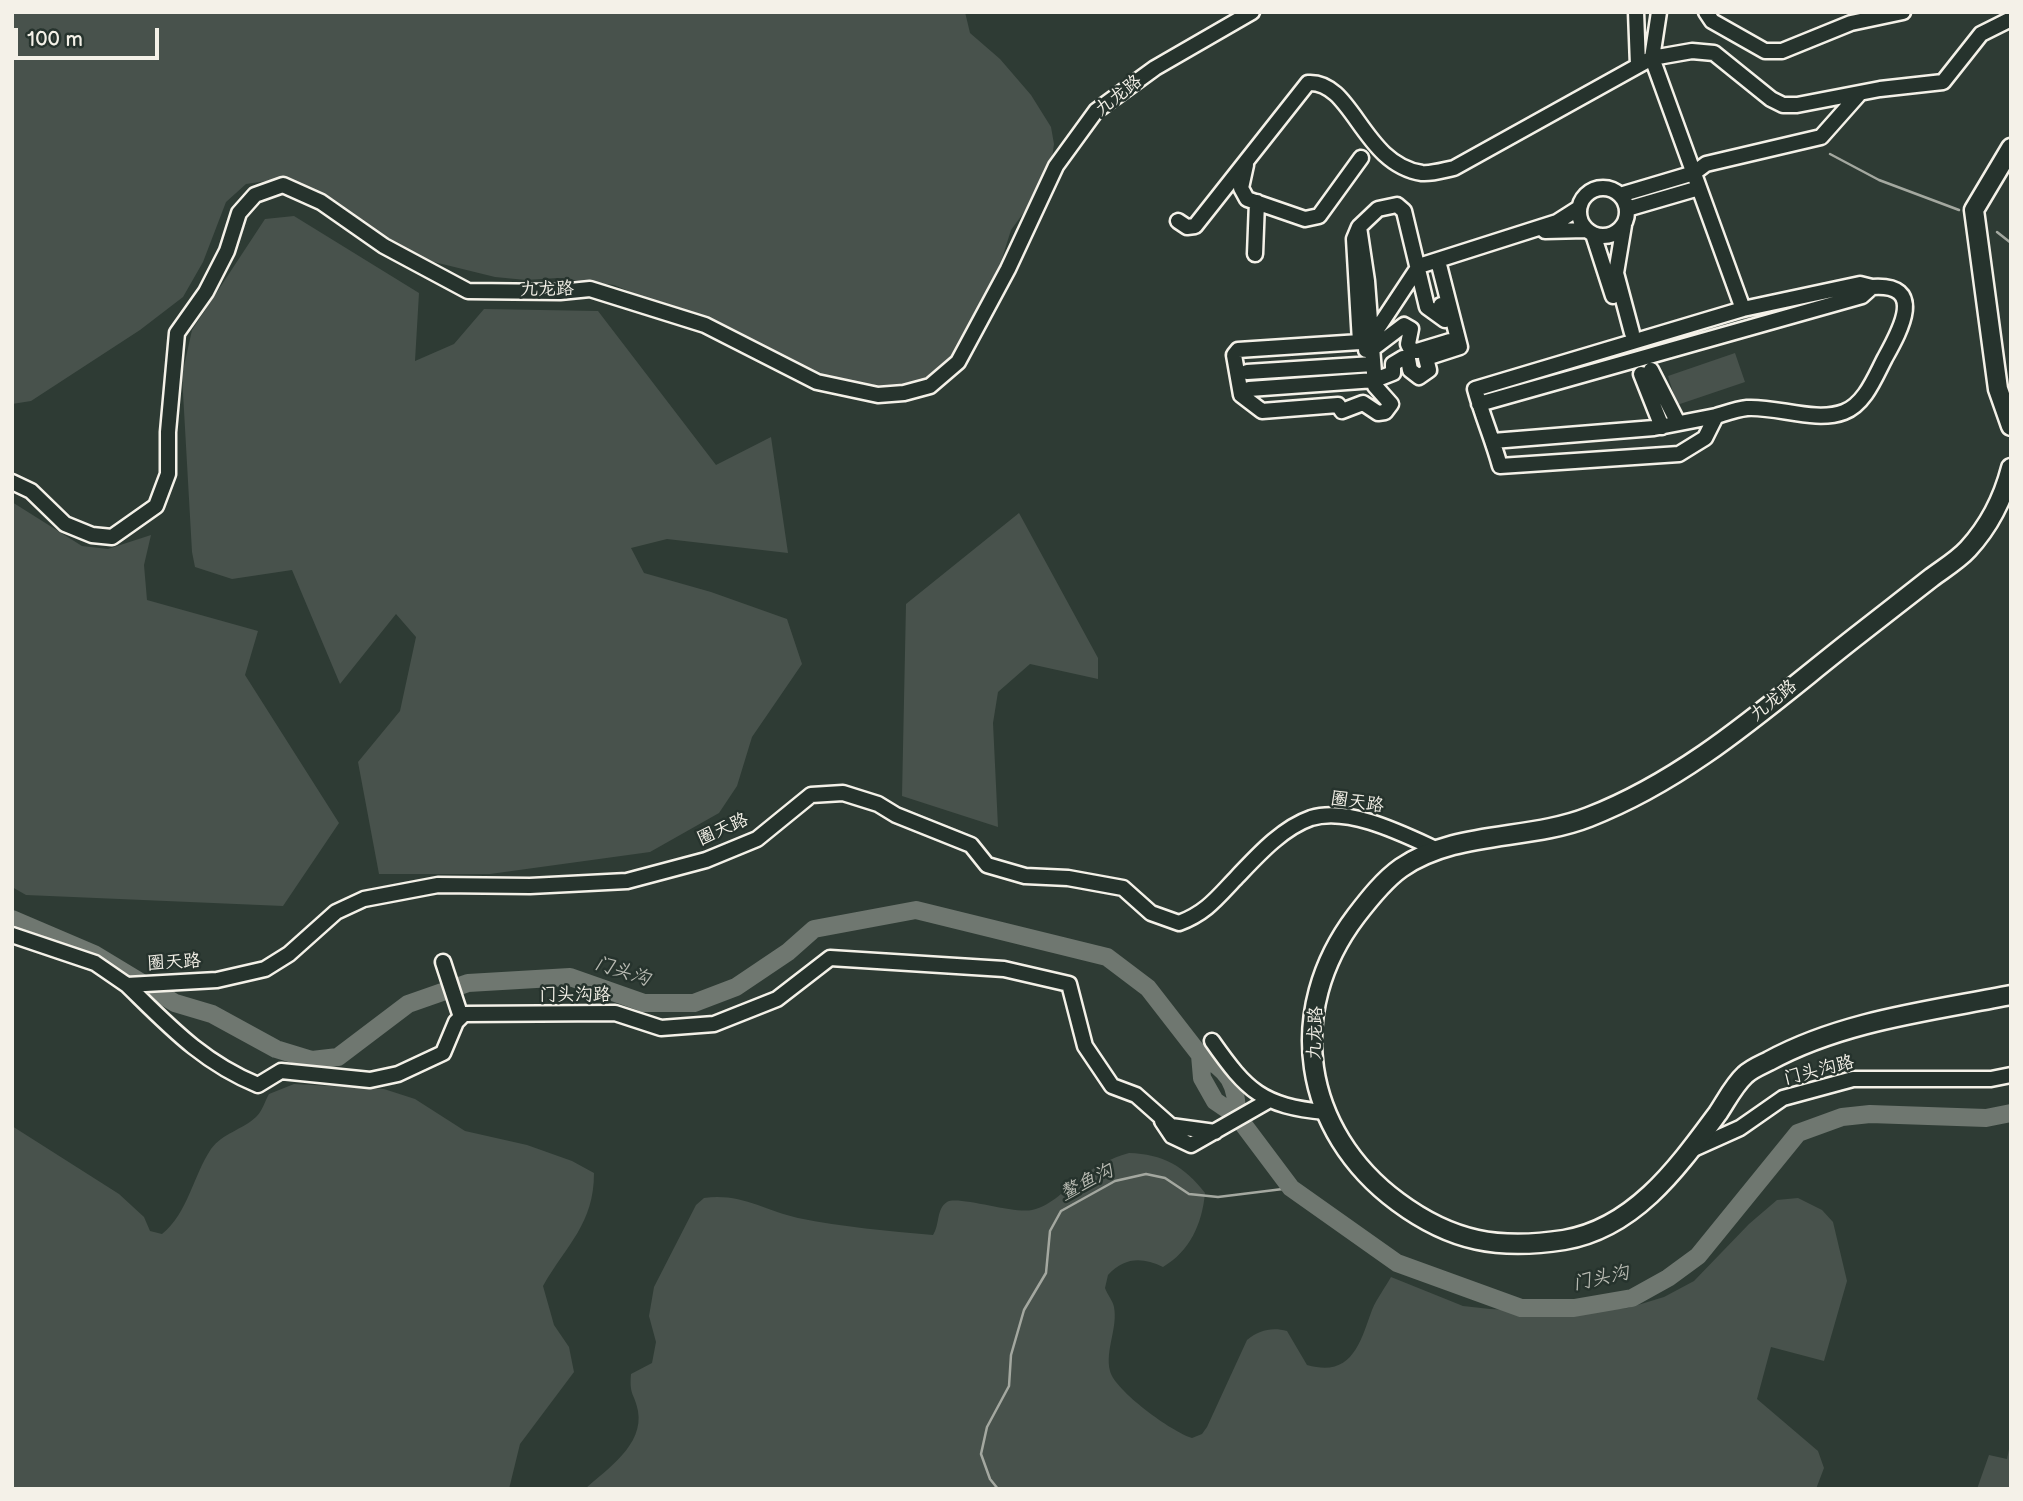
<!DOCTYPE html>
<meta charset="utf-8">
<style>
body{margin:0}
#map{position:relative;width:2023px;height:1501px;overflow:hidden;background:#2e3b34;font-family:"Balsamiq Sans",sans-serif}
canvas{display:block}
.frame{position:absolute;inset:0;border:14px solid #f4f1e8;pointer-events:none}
.scale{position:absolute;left:14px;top:28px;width:145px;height:32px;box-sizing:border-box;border:4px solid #f4f1e8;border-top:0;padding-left:9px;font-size:21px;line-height:24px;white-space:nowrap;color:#f4f1e8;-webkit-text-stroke:5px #26332d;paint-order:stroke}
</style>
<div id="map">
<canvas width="2023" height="1501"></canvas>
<div class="frame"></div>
<div class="scale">100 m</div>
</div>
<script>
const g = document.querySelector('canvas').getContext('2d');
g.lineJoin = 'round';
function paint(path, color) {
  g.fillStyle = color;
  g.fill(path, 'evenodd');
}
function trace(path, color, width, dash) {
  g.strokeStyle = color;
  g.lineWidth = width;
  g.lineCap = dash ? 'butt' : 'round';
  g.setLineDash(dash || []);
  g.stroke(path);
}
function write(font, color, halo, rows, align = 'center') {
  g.font = font + ' "Balsamiq Sans","LXGW WenKai TC",sans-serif';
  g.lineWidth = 5;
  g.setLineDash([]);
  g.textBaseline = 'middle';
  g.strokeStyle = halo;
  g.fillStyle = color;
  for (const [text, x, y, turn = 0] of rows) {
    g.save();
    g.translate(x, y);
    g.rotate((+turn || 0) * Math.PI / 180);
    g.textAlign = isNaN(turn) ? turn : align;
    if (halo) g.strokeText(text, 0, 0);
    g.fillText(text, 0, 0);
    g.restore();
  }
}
paint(new Path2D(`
 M12,12H965L970,33L1000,59L1031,95L1051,127L1054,144L1049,178L1011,230L998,271L966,347L920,393L840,386L735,330L674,310L614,285L558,278L526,280L495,277L430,261L280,179L246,184L226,202L203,262L183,297L140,330L31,401L12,404Z
 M294,216L419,293L415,361L454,344L484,309L598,311L716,465L771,437L788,553L667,539L631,548L644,573L711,592L787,619L802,664L752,737L737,786L719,813L650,852L490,874H379L358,762L400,711L416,637L396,614L340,684L292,570L232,579L195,567L192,552L182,375L192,330L265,219Z
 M1735,353L1745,382L1677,405L1668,376Z
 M12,502L82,546L108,549L151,535L144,565L147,600L258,631L245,675L339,823L283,906L26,895L12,887Z
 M1019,513L1098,658V679L1030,664L998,692L993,723L998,827L902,796L906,604Z
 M294,1084L384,1089L415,1099L465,1131L527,1145L572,1161L594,1173C594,1224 567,1244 543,1286L554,1325L569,1347L574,1372L520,1444L509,1489H12V1126L119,1194L144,1217L150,1231L162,1234C188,1213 193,1176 211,1149C223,1133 242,1130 256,1117C262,1112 265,1101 269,1094Z
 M1129,1153C1163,1154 1184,1166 1205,1193C1202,1224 1190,1251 1163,1267C1142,1257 1125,1257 1108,1275L1105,1288C1107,1294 1113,1301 1114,1307C1118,1328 1105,1350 1110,1371C1115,1391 1172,1432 1192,1438L1202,1434L1207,1427L1247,1340C1259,1330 1272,1327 1287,1331L1307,1365C1352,1378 1360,1343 1372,1310C1377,1298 1385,1288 1391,1277L1463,1306L1490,1309L1574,1313L1628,1308L1664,1297L1694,1281L1749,1224L1777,1200L1798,1198L1822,1210L1833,1222L1847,1281L1824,1361L1771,1347L1757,1399L1818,1451L1824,1468L1816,1489H585C607,1469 644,1445 638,1411C635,1394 629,1396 631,1374L652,1363L656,1342L649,1316L654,1287L696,1205L704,1198C741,1193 763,1210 798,1218C843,1227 888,1231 933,1235C940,1225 936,1209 947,1202C957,1195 1013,1214 1032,1210C1053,1205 1065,1189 1081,1177C1096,1166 1111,1158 1129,1153Z
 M2011,1439V1489H1977L1989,1455L2007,1459Z`), '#48524c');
trace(new Path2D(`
 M1830,154L1879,180L1959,210
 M1997,232L2011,243
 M998,1489L990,1479L981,1454L987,1427L1009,1386L1011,1355L1024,1310L1046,1273L1050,1231L1061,1211L1115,1181L1146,1174L1165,1178L1189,1194L1218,1197L1291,1188`), '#a4a8a0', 2.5);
trace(new Path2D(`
 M12,919L94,954L175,1003L212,1014L276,1049L312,1060L338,1057L408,1004L468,983L570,977L644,1003H694L736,987L788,952L814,929L916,910L1107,957L1148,988L1200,1055L1202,1078L1215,1101L1237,1116L1291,1188L1397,1263L1521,1308H1574L1632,1298L1668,1278L1698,1256L1798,1133L1842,1117L1870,1114L1986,1118L2011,1113
 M1200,1055C1229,1070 1237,1084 1237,1116`), '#6f7770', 18);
const minor = new Path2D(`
 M1636,12L1638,65
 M1659,12L1652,58L1743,309
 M1706,12L1712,21L1765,51H1782L1851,23L1903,12
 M1246,165L1241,188L1247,199L1305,219L1319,216L1361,158
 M1579 212a24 24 0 1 1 48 0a24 24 0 1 1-48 0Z
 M1620,195L1694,173L1706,164L1821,137L1860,93
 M1627,209L1699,188
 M1178,221L1187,227L1195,226L1308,83C1353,80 1362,164 1422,173C1432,174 1444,170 1454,168L1652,58L1692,51L1714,53L1771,99L1783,105H1797L1880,89L1943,82L1981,34L2011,19
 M1624,225L1616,273L1632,333
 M1359,227L1378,209L1397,205L1404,211L1427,307L1445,320L1441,305
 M1545,231L1586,230
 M1593,234L1613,296
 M1255,254L1257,202
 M1360,342L1354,239L1359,227L1367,281L1375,386L1391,404L1385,412L1378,413L1363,403L1342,411L1338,405L1262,411L1241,395L1234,355L1238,350L1360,342L1370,340L1419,266L1557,222L1579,208
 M1366,350H1371L1404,325L1411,329L1408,344L1411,350L1417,351L1450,341
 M1651,370L1678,423
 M1247,372L1373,364
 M1641,374L1662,427
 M1249,389L1375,380L1393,373V364L1403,358L1408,359L1410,370L1419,377L1429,370L1426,358L1460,347L1438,261
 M1479,404L1862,296L1872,287L1860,284L1743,309L1475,389C1482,415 1493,440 1500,466L1679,454L1705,438L1716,416L1654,428L1493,441
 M1716,416C1726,413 1737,409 1747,408C1777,406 1815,423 1844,412C1865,404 1875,377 1885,358C1900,331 1927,283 1872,287
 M12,482L31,491L65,524L92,535L112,537L156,506L168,474V432L177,333L206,292L227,251L239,213L255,195L283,185L321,202L384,246L468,291L560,292L590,289L705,325L817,382L878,395L904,393L930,386L958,362L1008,269L1056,166L1096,111L1155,68L1252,12
 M12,935L95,963L127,985L217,980L265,969L289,954L336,912L364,899L438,885L530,886L627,881L706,860L757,839L811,795L843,793L878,804L896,815L971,845L987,865L1025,876L1068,878L1123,888L1151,913L1179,923C1206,913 1217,898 1237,877C1257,856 1282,828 1311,818C1349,806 1405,835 1438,850
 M443,962L461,1017
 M127,985C169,1026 202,1062 258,1085L281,1071L370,1080L398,1074L443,1053L456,1022L464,1014L615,1013L661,1028L714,1024L777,999L830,958L1004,969L1069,984L1085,1046L1112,1086L1136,1095L1171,1126L1215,1132
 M1212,1041C1247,1091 1262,1106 1325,1112
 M1162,1121L1172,1136L1191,1145L1268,1101
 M1691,1150L1740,1128L1783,1098L1853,1079H1991L2011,1075`);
const major = new Path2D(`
 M2011,148L1974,210L1998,389L2011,426
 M2011,468C2003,499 1990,525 1968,549C1958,560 1943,569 1931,578C1907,597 1882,616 1858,635C1772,702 1692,777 1589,817C1528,841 1456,830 1401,868C1384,880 1369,899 1356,916C1284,1011 1302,1131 1398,1202C1452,1242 1499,1250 1564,1240C1635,1228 1678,1167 1718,1113C1726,1101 1734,1085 1745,1075C1751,1069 1761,1065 1769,1061C1842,1021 1930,1011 2011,995`);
trace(minor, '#f4f1e8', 19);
trace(major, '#f4f1e8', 23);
trace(minor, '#26332d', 14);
trace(major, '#26332d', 18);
write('18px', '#f4f1e8', '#26332d', [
 ["九龙路",1119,96,-38],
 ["九龙路",547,290,-1],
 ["九龙路",1774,701,-39],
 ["圈天路",1357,803,9],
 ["圈天路",723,830,-24],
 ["圈天路",174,963,-3],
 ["门头沟路",575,995],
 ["九龙路",1316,1033,-88],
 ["门头沟路",1819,1071,-14]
]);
write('italic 19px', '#b8bab2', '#26332d', [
 ["门头沟",622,972,18],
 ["鳌鱼沟",1087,1183,-27],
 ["门头沟",1601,1279,-12]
]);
</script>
